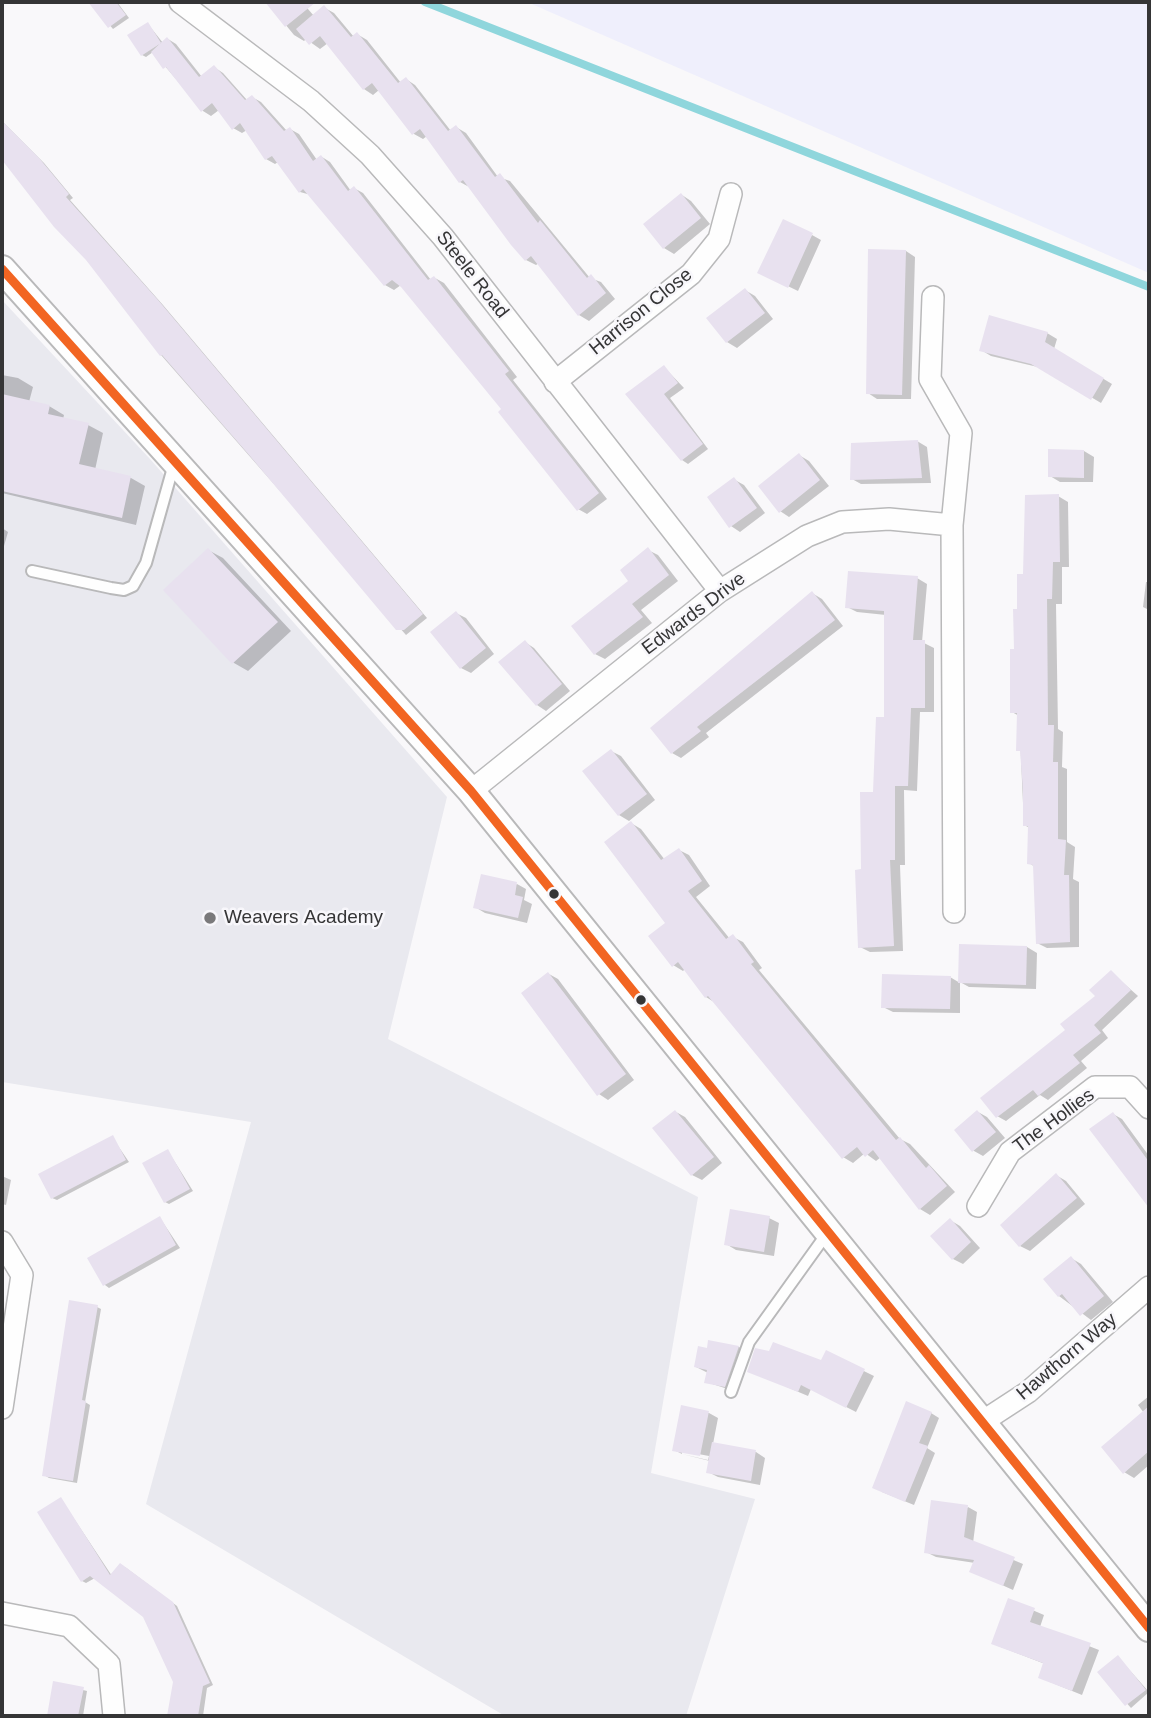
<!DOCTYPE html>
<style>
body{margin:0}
#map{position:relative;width:1151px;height:1718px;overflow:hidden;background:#f9f8fa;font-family:Helvetica,sans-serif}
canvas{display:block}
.frame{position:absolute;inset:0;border:4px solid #353536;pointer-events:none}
</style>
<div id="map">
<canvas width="1151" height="1718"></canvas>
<div class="frame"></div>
</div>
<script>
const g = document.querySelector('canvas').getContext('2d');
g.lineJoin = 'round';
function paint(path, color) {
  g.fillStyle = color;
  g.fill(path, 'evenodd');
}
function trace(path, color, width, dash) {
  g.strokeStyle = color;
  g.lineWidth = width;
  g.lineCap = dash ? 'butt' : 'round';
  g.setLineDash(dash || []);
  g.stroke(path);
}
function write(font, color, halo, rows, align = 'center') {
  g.font = font + ' Helvetica,sans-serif';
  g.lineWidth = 5;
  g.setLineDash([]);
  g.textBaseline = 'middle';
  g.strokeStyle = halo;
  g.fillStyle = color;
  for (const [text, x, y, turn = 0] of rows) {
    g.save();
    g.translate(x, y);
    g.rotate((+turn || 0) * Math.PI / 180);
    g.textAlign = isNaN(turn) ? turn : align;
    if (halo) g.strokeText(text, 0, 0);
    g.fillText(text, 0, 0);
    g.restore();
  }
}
paint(new Path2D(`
 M2,300L150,459L447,797L388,1039L698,1197L651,1473L755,1499L686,1716H505L146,1504L251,1122L2,1082Z`), '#e9e9ef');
paint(new Path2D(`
 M527,2H1149V273Z`), '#efeffc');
paint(new Path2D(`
 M95,2H117L129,18L113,29L95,8Z
 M267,2H302L314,16L325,8L334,13L354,37L357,34L367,40L401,83L406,79L415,85L451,131L456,127L466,133L498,177L510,181L590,278L601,282L615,299L589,321L579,315L539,263L536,265L526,260L471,188L460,182L427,136L423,139L414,134L379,90L373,95L364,89L328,43L320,49L306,39L304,41L294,35Z
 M148,24L163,43L168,39L176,44L202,77L214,67L223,73L247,100L252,97L261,102L287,131L290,129L299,134L317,160L322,157L330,162L351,191L354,188L363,193L431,280L435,278L444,283L517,377L513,380L607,499L587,514L578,509L504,410L401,285L394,290L385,285L311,195L300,192L278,162L275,164L266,159L247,130L242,133L233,128L219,110L211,116L203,111L153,52L146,57L142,55Z
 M2,121L44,163L73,198L70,200L163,305L427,618L406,635L161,355L136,319L2,159Z
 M682,195L691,201L710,224L674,254L664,248Z
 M812,235L821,240L798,291L769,277Z
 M906,251L915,257L911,399H877L868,393Z
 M745,290L755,296L773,319L737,348L727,342Z
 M1047,333L1057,339L1054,349L1112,384L1101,403L1042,368L991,356L981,350Z
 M664,367L684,388L670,398L708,449L688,464L682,460L628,394Z
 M2,375L18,378L33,387L29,402L49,406L64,415L63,419L88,425L103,433L95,470L131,478L145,486L136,525L2,493L5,435H2Z
 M917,441L927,447L931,483L861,484L852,479Z
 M1084,451L1094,457L1093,482H1060L1050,476Z
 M799,455L809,461L829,486L789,517L780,511Z
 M735,480L744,485L765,513L740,532L731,526Z
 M1058,496L1068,502L1069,567H1062V604H1056L1058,729L1063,732L1062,767L1067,769V842L1075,847L1073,879L1079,882V947L1047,948L1037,943L1035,867L1029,863L1030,828L1024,825L1019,716L1012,712L1018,611L1025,576Z
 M2,528L8,532L2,553Z
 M208,550L223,558L291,631L248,671L234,663L165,590Z
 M648,550L658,555L678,581L641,610L652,623L605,659L595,654Z
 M917,578L927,584L922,642L934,648V712H920L917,791L904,790L905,865H900L903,951L870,952L860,947L862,871L886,719V615L857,612L847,607Z
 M1146,582H1149V610L1143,607Z
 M812,593L822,599L843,626L706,733L709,737L681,758L672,753Z
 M456,613L466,618L494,654L471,673L461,668Z
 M525,642L534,648L570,691L546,711L537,705Z
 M611,751L621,756L655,800L629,821L619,815Z
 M631,823L641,829L665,860L679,850L689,855L710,886L696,897L730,939L733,937L743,942L762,968L759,970L900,1139L910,1144L955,1192L930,1215L920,1209L881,1157L876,1161L865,1153L853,1163L843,1157L714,1002L706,997L685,969L683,971L673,965L667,923Z
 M517,884L526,889L524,900L532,904L527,923L485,913L475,907Z
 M960,946L1027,947L1037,953L1036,989L969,987L960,982V1013L893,1012L883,1007L884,976L950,977L960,983Z
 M1111,972L1138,996L1102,1030L1108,1038L1081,1061L1087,1068L1048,1100L1040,1095L1006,1121L997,1116L1097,996Z
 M549,974L558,979L634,1080L608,1100L599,1094Z
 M676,1112L685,1117L722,1163L702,1180L692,1175Z
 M978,1112L987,1117L1005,1138L983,1156L974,1151L956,1130Z
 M1113,1114L1122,1119L1149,1156V1206L1117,1160Z
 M112,1137L129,1162L57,1200L52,1198Z
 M168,1151L193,1191L169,1204L165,1202Z
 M1056,1175L1066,1181L1085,1204L1030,1251L1020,1246Z
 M2,1176L11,1180L6,1205L2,1204Z
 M160,1218L180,1248L109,1288L105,1285L90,1258Z
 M769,1218L779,1223L774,1256L736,1250L726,1244Z
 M950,1220L960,1226L980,1248L963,1264L953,1259Z
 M1071,1258L1081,1264L1113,1302L1091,1320L1059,1296Z
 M97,1307L101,1309L85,1402L90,1405L77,1483L49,1478L44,1475Z
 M710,1342L739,1347L748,1353L734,1391L706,1382L708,1373L696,1367L708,1350Z
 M827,1353L874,1376L856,1412L811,1389L808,1396L749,1371L822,1363Z
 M1149,1396V1465L1134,1478L1124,1472L1144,1413L1138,1405Z
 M682,1408L709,1413L718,1418L713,1444L756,1452L765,1458L760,1485L718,1477L708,1472L710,1461L682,1454L708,1460L709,1456L682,1451V1454L674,1450Z
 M931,1413L939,1418L927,1448L935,1453L914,1505L882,1492Z
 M61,1499L112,1576L125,1567L177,1606L213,1685L207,1688L203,1716H169L175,1681L145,1616L95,1578L86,1583L82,1581Z
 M968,1507L977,1512L973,1543L1023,1564L1013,1590L971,1571L975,1563L936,1557L926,1552Z
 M1009,1600L1044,1615L1040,1627L1099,1650L1082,1695L1050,1682L1045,1664L993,1644Z
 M1118,1657L1149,1692L1131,1708L1099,1672Z
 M55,1683L87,1691L83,1716H49Z`), '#0003');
trace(new Path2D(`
 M425,2L1149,287`), '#8fd6dc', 8);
paint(new Path2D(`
 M88,2H116L126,15L108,28Z
 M265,2H316L285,27Z
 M324,5L351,37L357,32L398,83L406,77L448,131L456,125L495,177L500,173L538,223L540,220L587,278L591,274L606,293L578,316L531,256L525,261L511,245L463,180L459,183L420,129L412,135L372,83L363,90L320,36L309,45L296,29Z
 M148,22L161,43L141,56L127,35Z
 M167,37L199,77L214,65L245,100L252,95L284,131L290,127L313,161L321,155L348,191L354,186L428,280L434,276L509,371L505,374L599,493L577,511L498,412L501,409L401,287L392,280L384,286L303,189L299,193L272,156L265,160L240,123L232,130L212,103L201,112L166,67L163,69L151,52Z
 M2,121L39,158L69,194L66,197L158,300L423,614L404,630H396L250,456L162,355L160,356L86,260L54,227L2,160Z
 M681,193L701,218L663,249L643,224Z
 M783,219L813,233L788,288L757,273Z
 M868,249L906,250L902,395L866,394Z
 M745,288L765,313L726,343L706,318Z
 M989,315L1048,332L1045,342L1104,378L1091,400L1031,364L979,351Z
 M664,365L678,383L664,394L703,444L681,461L625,394Z
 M2,394L50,405L48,414L89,423L79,464L131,476L122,518L2,491Z
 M918,440L922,478L850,480L851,443Z
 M1048,449L1084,450V478L1048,477Z
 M799,453L820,480L779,513L758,486Z
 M734,477L757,508L729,528L707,497Z
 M1059,494L1060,562H1053L1052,599H1047L1048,725H1054L1053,762H1058V839L1066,840L1064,875H1069L1070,942L1036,944L1033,865L1027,864L1028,826H1023V790L1020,751H1016L1017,713H1010V649H1014L1013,609H1017V574H1023L1025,495Z
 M648,547L669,575L632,604L643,617L594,655L571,626L628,581L620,570Z
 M208,548L278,622L232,664L163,590Z
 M848,571L918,576L913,640H925V708H911L908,786H895V860H890L894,946L858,948L855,870L861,869L860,792H873L876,717H884V611L845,608Z
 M812,591L835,620L697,727L701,731L671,754L650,728Z
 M456,611L486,648L460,669L430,632Z
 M525,640L562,684L536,706L498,662Z
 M611,749L647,794L618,816L582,771Z
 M631,821L661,860L679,848L702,881L688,891L726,939L733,934L754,962L751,964L896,1140L900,1137L926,1168L929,1165L947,1186L919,1210L873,1150L865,1157L857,1147L842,1159L708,996L705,998L678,962L672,967L648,936L665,923L604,842Z
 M481,874L517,882L515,895L523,897L518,918L473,908Z
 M959,944L1027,946L1026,985L958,983Z
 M1111,970L1131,990L1094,1025L1101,1033L1073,1055L1080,1063L1038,1096L1033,1090L996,1118L980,1098L1065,1030L1060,1024L1095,996L1089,990Z
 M548,972L626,1074L597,1096L521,993Z
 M882,974L951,976L950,1009L881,1008Z
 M675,1110L714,1157L691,1176L652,1128Z
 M977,1110L996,1132L972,1152L954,1130Z
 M1113,1112L1149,1162V1208L1089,1129Z
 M113,1135L126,1160L51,1199L38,1174Z
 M168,1149L190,1189L164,1203L142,1163Z
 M1056,1173L1077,1198L1019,1247L1000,1225Z
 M730,1209L770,1216L764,1252L724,1245Z
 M160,1216L176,1245L103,1286L87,1258Z
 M950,1218L971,1242L952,1260L930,1236Z
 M1071,1256L1104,1296L1080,1316L1062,1294L1058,1297L1043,1279Z
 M69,1300L98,1305L82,1400L86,1401L73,1481L42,1476Z
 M708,1340L739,1346L725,1387L704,1383L707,1370L694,1367L698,1346L707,1348Z
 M773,1342L821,1360L826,1350L865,1369L846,1408L801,1385L798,1392L747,1372L755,1348L769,1351Z
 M906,1401L932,1412L919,1443L928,1446L905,1502L872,1488Z
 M681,1405L709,1411L700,1456L672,1451Z
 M1149,1406V1451L1123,1474L1101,1447Z
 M712,1442L756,1450L751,1481L706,1473Z
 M61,1497L110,1575L120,1563L173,1602L210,1683L203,1686L198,1716H167L173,1682L143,1617L90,1576L81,1582L48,1530L37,1512Z
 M931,1500L968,1505L964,1537L1015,1557L1003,1586L969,1572L974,1560L924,1553Z
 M1008,1598L1035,1608L1030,1622L1091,1643L1072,1691L1038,1678L1043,1663L991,1644Z
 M1118,1655L1146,1690L1125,1706L1097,1672Z
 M53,1681L84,1687L78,1716H47Z`), '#e8e1ef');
const service = new Path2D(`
 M32,571L111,588L124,590L133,586L146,563L174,464
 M731,1392L749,1342L828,1232`);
const minor = new Path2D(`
 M180,2L311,101L370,155L443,237L720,591
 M933,297L930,379L961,433L952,525L954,912
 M555,382L691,274L719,239L731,194
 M471,791L720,591L807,536L842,522L889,519L952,525
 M978,1206L1010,1152L1095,1087H1130L1149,1108
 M2,1242L22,1275L2,1408
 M982,1422L1028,1392L1149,1287
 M2,1613L69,1626L109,1664L114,1716`);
const tertiary = new Path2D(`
 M2,269L471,791L1149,1628`);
trace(service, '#b9b9ba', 14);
trace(minor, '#b9b9ba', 24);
trace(tertiary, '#b9b9ba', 30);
trace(service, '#fefefe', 10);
trace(minor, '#fefefe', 21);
trace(tertiary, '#fefefe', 26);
trace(new Path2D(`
 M2,269L471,791L1149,1628`), '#f26522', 9);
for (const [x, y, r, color] of [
 [554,894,6,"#353536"],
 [210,918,7,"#7a797b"],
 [641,1000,6,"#353536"]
]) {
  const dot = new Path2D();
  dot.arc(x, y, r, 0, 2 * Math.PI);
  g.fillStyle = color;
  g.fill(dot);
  trace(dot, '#f8f7fb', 2.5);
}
write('19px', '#353536', '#f8f7fb', [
 ["Steele Road",472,275,52],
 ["Harrison Close",641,312,-39],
 ["Edwards Drive",694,614,-37],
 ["The Hollies",1054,1121,-36],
 ["Hawthorn Way",1067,1357,-40]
]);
write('19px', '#353536', '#f8f7fb', [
 ["Weavers Academy",224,918]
], 'left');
</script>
